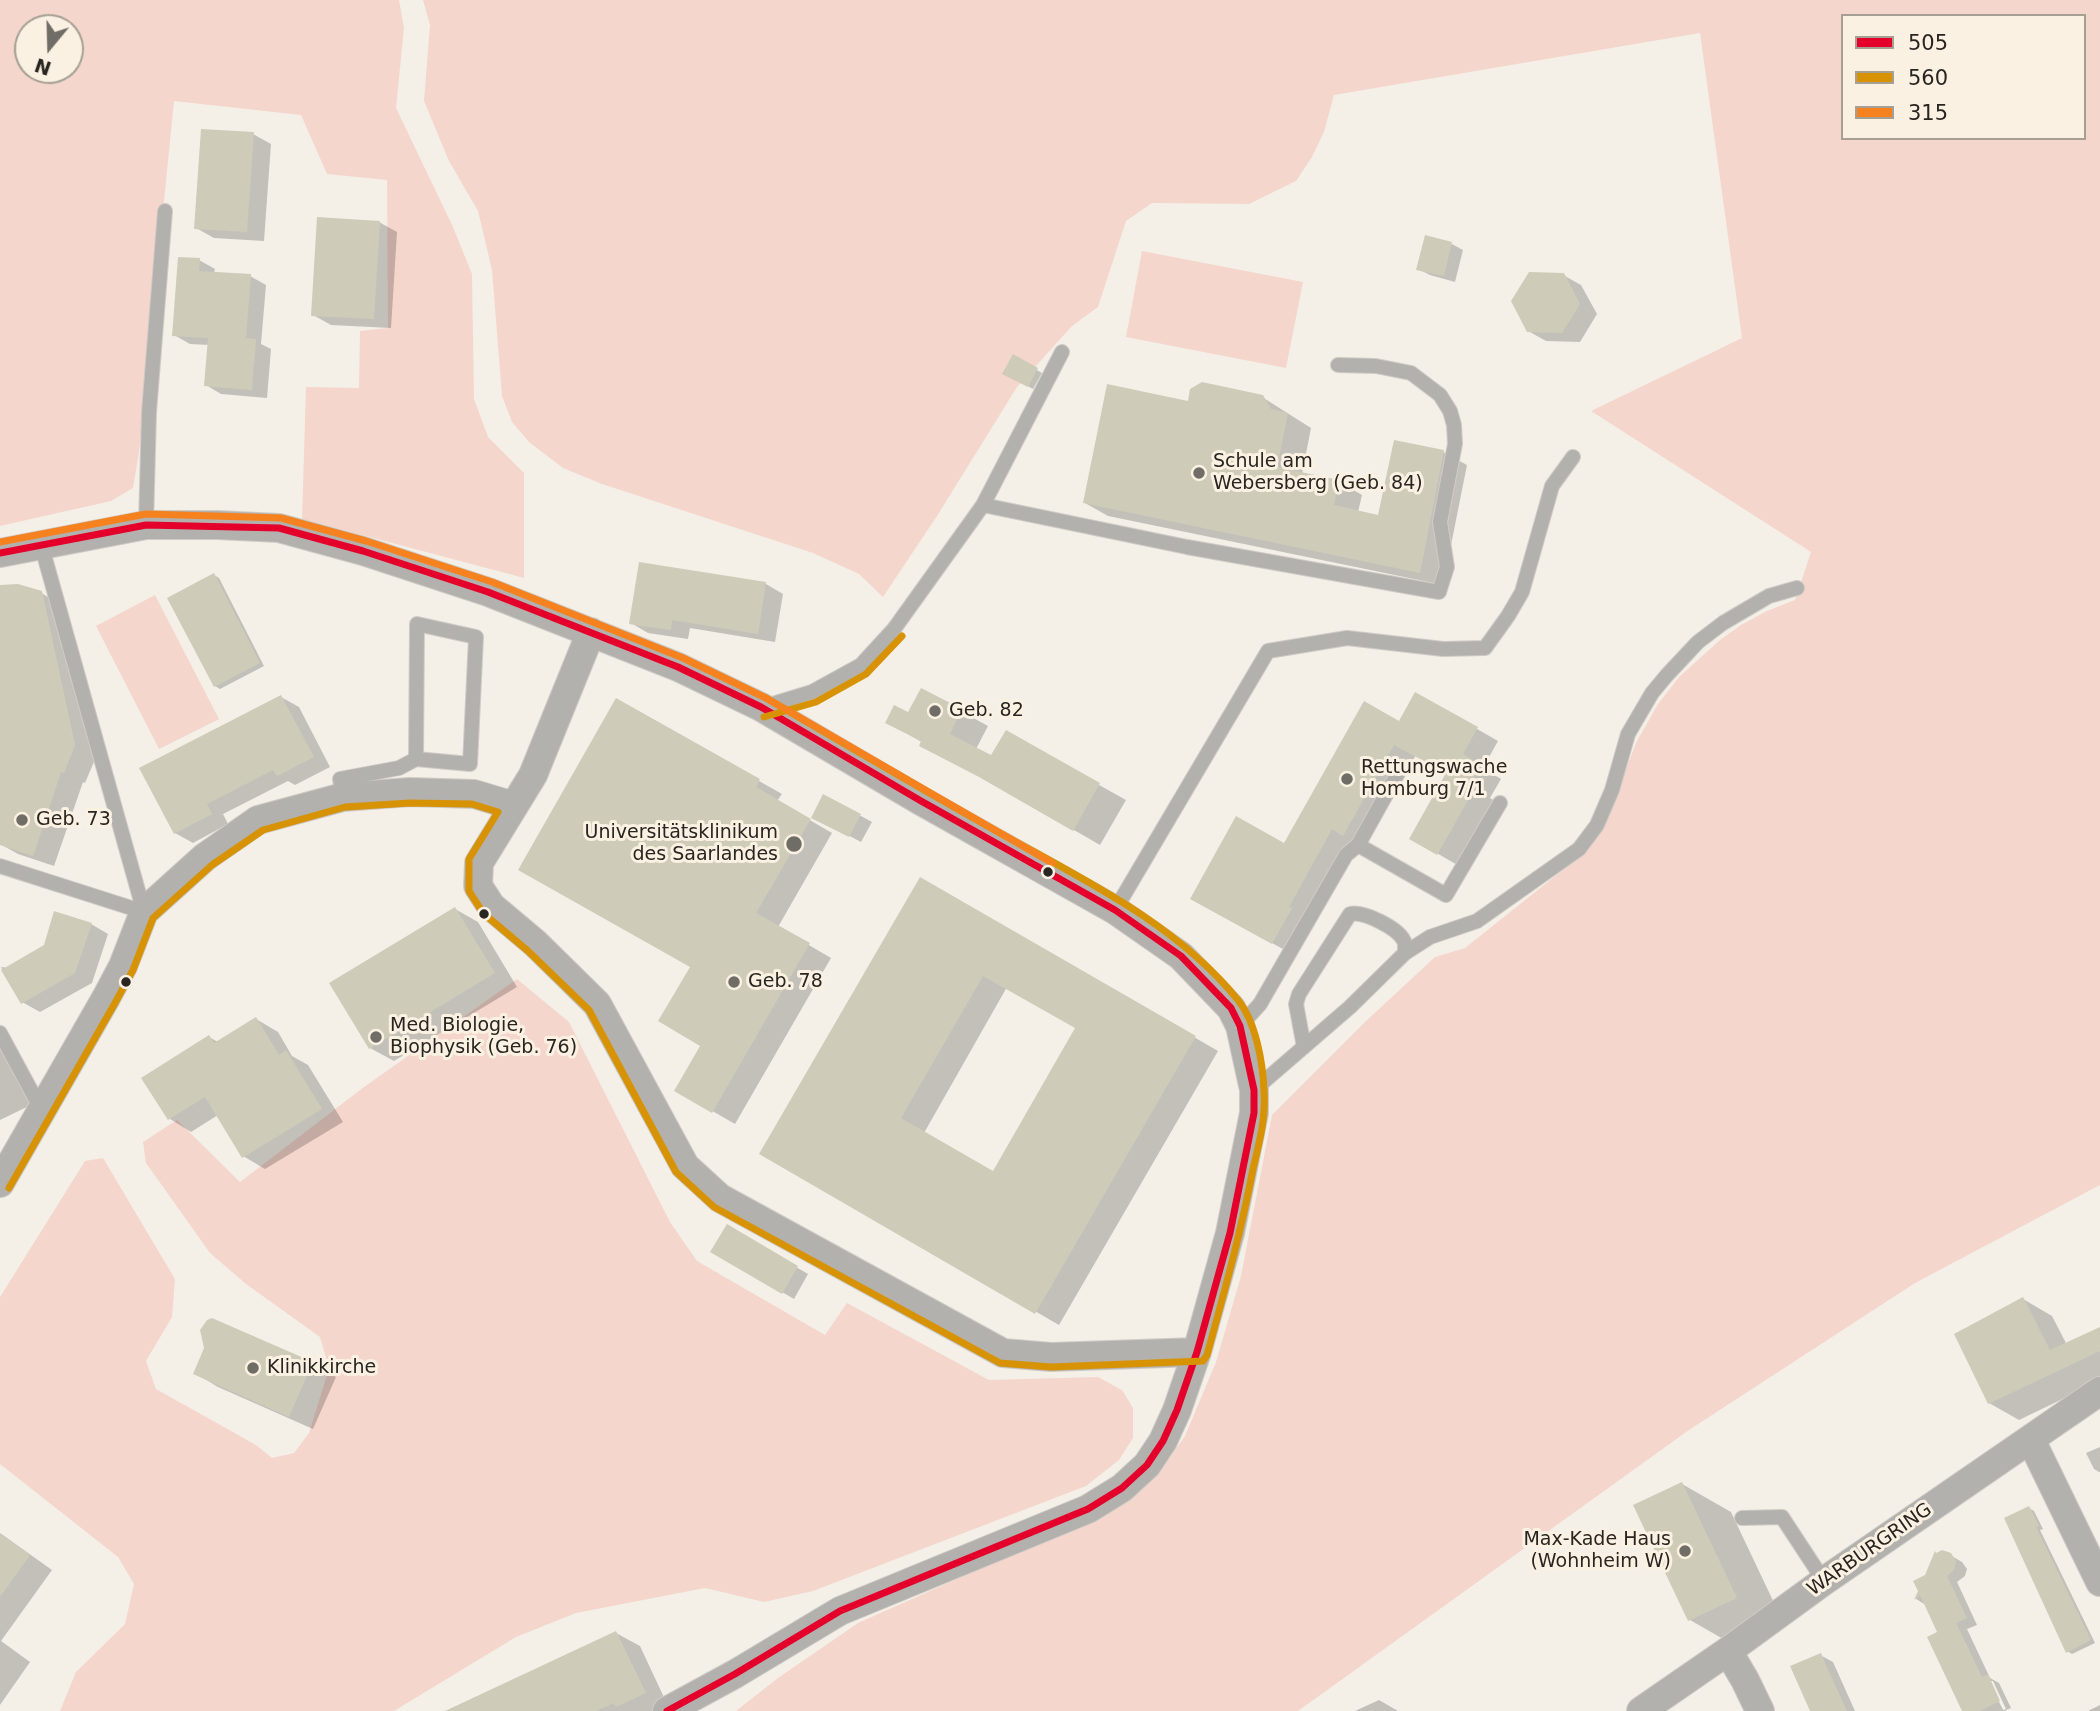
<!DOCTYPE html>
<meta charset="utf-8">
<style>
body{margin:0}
#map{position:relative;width:2100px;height:1711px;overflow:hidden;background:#f4f0e8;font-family:"DejaVu Sans",sans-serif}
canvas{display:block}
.legend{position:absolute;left:1841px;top:14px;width:245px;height:126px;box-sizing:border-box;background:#faf1e2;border:2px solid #a69f94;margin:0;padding:9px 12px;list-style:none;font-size:21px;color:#292520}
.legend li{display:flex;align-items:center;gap:14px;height:35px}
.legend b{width:35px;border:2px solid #a69f94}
.north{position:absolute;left:14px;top:14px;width:70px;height:70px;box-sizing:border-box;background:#faf1e2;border:2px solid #a69f94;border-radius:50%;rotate:199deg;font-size:19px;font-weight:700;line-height:28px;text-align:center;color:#292520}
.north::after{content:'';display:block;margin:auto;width:24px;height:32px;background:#706c66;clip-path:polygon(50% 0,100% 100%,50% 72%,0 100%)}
</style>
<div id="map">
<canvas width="2100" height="1711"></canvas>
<ul class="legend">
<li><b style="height:9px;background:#e4002b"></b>505</li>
<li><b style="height:9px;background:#d89305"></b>560</li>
<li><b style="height:9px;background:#f6821f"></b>315</li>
</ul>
<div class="north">N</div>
</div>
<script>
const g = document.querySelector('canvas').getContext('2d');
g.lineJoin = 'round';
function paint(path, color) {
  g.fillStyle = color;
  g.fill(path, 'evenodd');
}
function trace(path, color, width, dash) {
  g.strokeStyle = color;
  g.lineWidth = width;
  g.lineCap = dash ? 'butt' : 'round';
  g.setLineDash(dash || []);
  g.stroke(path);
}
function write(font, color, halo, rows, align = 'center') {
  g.font = font + ' "DejaVu Sans",sans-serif';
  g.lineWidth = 6;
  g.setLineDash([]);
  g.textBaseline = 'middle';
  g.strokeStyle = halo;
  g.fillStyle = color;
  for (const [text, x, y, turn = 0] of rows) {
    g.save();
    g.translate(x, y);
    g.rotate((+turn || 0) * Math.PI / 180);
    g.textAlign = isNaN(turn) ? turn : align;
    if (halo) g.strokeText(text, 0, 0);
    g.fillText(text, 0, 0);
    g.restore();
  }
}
paint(new Path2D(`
 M0,0H399L404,28L396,108L453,227L472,274L474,399L488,437L524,473V578L302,519L306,387L359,388L360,331L388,328L387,180L327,174L301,115L174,101L139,452L133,488L111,501L0,526ZM28,28H70V70H28Z
 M423,0H2100V1185L1915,1283L1689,1430L1298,1711H736L778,1678L858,1623L1094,1518L1139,1490L1161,1470L1185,1436L1216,1362L1241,1276L1272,1115L1365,1022L1435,957L1465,948L1574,861L1613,801L1637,741L1658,704L1679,677L1720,640L1741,625L1767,611L1795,600L1811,552L1591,411L1742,338L1700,33L1334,95L1324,132L1312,157L1296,181L1249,204L1152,203L1126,221L1098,307L1072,326L1017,387L937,516L883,597L859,574L813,553L602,484L563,468L529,442L512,422L502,396L492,270L478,211L449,161L424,101L430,25ZM1843,16H2084V138H1843Z
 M1142,251L1303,282L1286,368L1126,337Z
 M155,595L219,719L159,749L96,626Z
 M517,979L569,1022L670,1222L697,1261L825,1335L847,1303L989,1380L1098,1377L1122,1390L1133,1408V1438L1119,1460L1086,1486L813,1591L764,1602L705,1588L576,1613L516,1637L394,1711H60L76,1672L125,1624L134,1584L118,1557L0,1464V1297L85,1161L103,1158L175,1279L172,1317L146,1361L156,1389L256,1445L272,1458L294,1453L309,1433L329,1368L320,1337L246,1284L210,1253L146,1163L143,1142L177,1120L240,1182L364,1087Z`), '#f4d6cc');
paint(new Path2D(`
 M253,134L271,144L264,241L214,238L196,228Z
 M379,222L397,232L391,328L331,325L313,315Z
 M1452,244L1463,250L1455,282L1430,275L1418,269Z
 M199,260L215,269L214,273L250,276L266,285L261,344L271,349L267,398L221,394L206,385L209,345L190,344L174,335Z
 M1563,275L1581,285L1597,314L1580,342L1546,341L1528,331Z
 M1014,357L1042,373L1033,389L1005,373Z
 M1262,397L1311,428L1302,474L1338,481L1362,495L1358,512L1380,517L1443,452L1467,465L1443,585L1108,516L1085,503L1189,403Z
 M641,564L766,584L783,594L775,642L690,628L688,639L648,633L631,623Z
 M214,575L219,578L264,666L220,689L215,686Z
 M0,587L41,593L63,605L96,757L85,783L83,782L54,866L18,854L0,844Z
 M922,690L988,726L976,749L992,758L1006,733L1126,800L1100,845L887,722L909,715Z
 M1416,694L1498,741L1483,768L1501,779L1490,798L1495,801L1459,866L1411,838L1448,773L1416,755L1365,846L1354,840L1294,955L1213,911L1284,845L1399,723Z
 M281,697L299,707L330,767L295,785L288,781L223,814L228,824L193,843L175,833Z
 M616,700L782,794L777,801L832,833L778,927L831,958L735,1124L676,1090L702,1045L692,966Z
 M824,796L872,822L861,842L825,823Z
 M921,879L1218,1051L1059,1325L762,1153ZM1007,987L1077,1028L994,1173L924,1133Z
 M455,909L478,922L517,987L394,1061L370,1048Z
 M91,924L108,934L92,983L40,1012L22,1002L1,967L17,969Z
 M256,1019L278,1032L292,1056L308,1065L343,1122L265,1169L243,1156L218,1115L191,1132L170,1119L144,1078L209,1037L218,1042Z
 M0,1029L33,1104L0,1120Z
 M727,1227L808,1274L794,1299L713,1252Z
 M2023,1299L2052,1316L2067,1345L2100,1329V1381L2019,1420L1989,1403Z
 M212,1320L312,1364L336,1377L313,1429L218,1387L195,1373L206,1348Z
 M2100,1447V1472H2099L2094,1469L2086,1453Z
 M1682,1484L1731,1512L1785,1626L1739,1648L1690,1620Z
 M2029,1508L2034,1511L2043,1529L2040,1530L2095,1643L2072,1654L2067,1651Z
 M0,1533L52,1570L1,1641L30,1662L0,1705Z
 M1950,1555L1962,1562L1967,1569L1965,1576L1957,1582L1977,1625L1967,1629L1990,1678L1999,1683L2011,1708L2004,1711H1964L1940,1633L1926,1605L1916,1599L1926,1576ZM1989,1681H1993L2006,1709L2003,1710Z
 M616,1633L640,1646L668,1706L658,1711H449Z
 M1820,1655L1833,1662L1855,1711H1812Z
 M1379,1700L1398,1711H1355Z
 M2100,1705V1711H2088Z`), '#0003');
paint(new Path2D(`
 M201,129L254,132L247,232L194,229Z
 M317,217L380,221L374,319L311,316Z
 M1425,235L1452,242L1444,276L1416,270Z
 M178,257L200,258L199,271L251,274L246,338L256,339L252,390L204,386L208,338L172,336Z
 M1529,272L1564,273L1580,304L1562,333L1527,332L1511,301Z
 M1013,354L1038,368L1028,387L1002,374Z
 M1202,382L1263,395L1271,409L1288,413L1277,467L1339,480L1334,505L1378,515L1394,440L1444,450L1420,573L1083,503L1107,384L1188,401L1190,389Z
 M639,562L766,582L758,634L672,620L671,630L629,624Z
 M214,573L260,663L214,687L167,598Z
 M18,584L42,591L75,745L64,773L61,772L33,856L0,845V585Z
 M921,688L962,709L950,734L991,755L1006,730L1100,783L1073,831L979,777L919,746L921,741L885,723L894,705L908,712Z
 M1415,692L1478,727L1463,754L1481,765L1470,785L1475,788L1437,855L1409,839L1446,773L1394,745L1343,836L1332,829L1289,907L1292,908L1272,944L1190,899L1236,816L1284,843L1364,701L1399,721Z
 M281,695L314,757L277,776L273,770L207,804L212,814L174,834L139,768Z
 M616,698L760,779L756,787L811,819L756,913L810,943L712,1113L674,1091L700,1046L658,1021L690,967L518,870Z
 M823,794L861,814L849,837L811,818Z
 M920,877L1196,1036L1035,1314L759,1154ZM983,976L1075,1028L993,1171L901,1118Z
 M455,907L495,973L369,1049L329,983Z
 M54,911L92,923L75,973L21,1004L1,970L44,945Z
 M256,1017L279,1055L286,1050L322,1109L242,1158L205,1097L168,1120L141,1078L209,1035L214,1043Z
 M727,1224L798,1266L782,1294L710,1252Z
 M2023,1297L2050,1350L2100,1327V1351L1988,1404L1954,1334Z
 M212,1318L313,1362L289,1417L193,1374L204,1348L200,1330L207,1320Z
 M1682,1482L1737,1598L1688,1621L1633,1505Z
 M2029,1506L2039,1526L2036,1527L2091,1640L2066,1653L2004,1518Z
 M0,1534L30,1555L0,1597Z
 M1942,1550L1951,1553L1956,1561L1954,1570L1947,1576L1967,1618L1956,1623L1982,1677L1988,1674L2000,1701L1980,1711H1962L1927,1637L1937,1632L1920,1595L1914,1600L1918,1591L1913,1581L1925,1575L1935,1551L1936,1553Z
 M616,1631L646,1693L616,1707L614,1703L596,1711H445Z
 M1821,1653L1825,1663L1847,1711H1810L1790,1666Z`), '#cecbb9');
const lane = new Path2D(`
 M983,505L1187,547L1439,592L1447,567L1440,522L1455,444L1454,425L1450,411L1440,395L1411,373L1376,366L1338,365
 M146,525L149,412L165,211
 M41,544L144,912
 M763,707L812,692L861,665L894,629L983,505L1062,352
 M343,797L340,779L399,768L416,759L417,624L476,637L470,764L416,759
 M1358,845L1446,895L1500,803
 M0,866L144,912
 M1115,910L1268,651L1347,638L1443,649L1485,648L1508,616L1522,592L1552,486L1573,457
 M1240,1026L1260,1004L1346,855L1358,845L1402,766
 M0,1033L41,1109
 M1304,1047L1296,1004L1299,994L1350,914C1364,911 1398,928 1404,941C1405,943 1405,951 1405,953
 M1254,1090L1350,1007L1405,953L1430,937L1477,921L1579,849L1597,825L1612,790L1628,734L1652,693L1667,675L1698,642L1723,623L1769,596L1797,588
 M1742,1518L1782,1517L1824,1581`);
const street = new Path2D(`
 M0,553L146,525H217L279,528L363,551L488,592L678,667L761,707L921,801L1115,910L1181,956L1231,1008L1240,1026L1254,1090V1113L1230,1233L1197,1352L1177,1410L1163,1441L1147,1465L1122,1488L1088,1509L840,1611L735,1674L667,1711
 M591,632L533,775L479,863L478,886L491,906L535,943L597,1004L685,1166L720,1198L1003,1353L1051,1357L1197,1352
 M0,1183L106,998L123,966L144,912L205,857L258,820L343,797L410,792L474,794L514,806
 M2031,1440L2100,1582
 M1728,1651L1745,1680L1760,1711
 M1641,1711L1728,1651L1824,1581L2100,1391`);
trace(lane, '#cfcbc5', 16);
trace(street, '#cfcbc5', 30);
trace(lane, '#b3b1ae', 14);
trace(street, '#b3b1ae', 28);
trace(new Path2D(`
 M0,553L146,525L279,528L363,551L488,592L678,667L761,707L921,801L1115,910L1181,956L1231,1008L1240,1026L1254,1090V1113L1230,1233L1197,1352L1177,1410L1163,1441L1147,1465L1122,1488L1088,1509L840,1611L735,1674L667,1711`), '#e4002b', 7);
trace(new Path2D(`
 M764,717L816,702L866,674L902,636
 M9,1188L115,1003L133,970L153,918L212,865L263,830L345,807L410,803L472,804L498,812L469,859V891L483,913L528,951L589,1010L676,1172L714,1207L1000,1363L1051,1367L1203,1361L1207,1355C1224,1293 1241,1232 1253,1169C1259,1144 1266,1118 1264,1091C1263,1063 1256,1022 1238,1000C1174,921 1078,877 991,828C916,786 841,742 766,698`), '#d89305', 7);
trace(new Path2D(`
 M0,542L146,514L281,518L366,541L492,582L683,658L766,698L1052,863`), '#f6821f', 7);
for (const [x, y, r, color] of [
 [1199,473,7,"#706c66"],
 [935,711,7,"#706c66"],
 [1347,779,7,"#706c66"],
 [22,820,7,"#706c66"],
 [794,844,9,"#706c66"],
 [1048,872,6,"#292520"],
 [484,914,6,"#292520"],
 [126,982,6,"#292520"],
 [734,982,7,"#706c66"],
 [376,1037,7,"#706c66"],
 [253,1368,7,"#706c66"],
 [1685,1551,7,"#706c66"]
]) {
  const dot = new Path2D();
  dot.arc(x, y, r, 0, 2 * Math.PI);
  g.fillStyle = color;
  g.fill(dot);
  trace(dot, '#faf1e2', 2.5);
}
write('19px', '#292520', '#faf1e2', [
 ["Schule am",1213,462],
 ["Webersberg (Geb. 84)",1213,484],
 ["Geb. 82",949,711],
 ["Rettungswache",1361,768],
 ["Homburg 7/1",1361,790],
 ["Geb. 73",36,820],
 ["Universitätsklinikum",778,833,"right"],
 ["des Saarlandes",778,855,"right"],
 ["Geb. 78",748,982],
 ["Med. Biologie,",390,1026],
 ["Biophysik (Geb. 76)",390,1048],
 ["Klinikkirche",267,1368],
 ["Max-Kade Haus",1671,1540,"right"],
 ["(Wohnheim W)",1671,1562,"right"]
], 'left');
write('19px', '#292520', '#faf1e2', [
 ["WARBURGRING",1870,1550,-35]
]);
</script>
